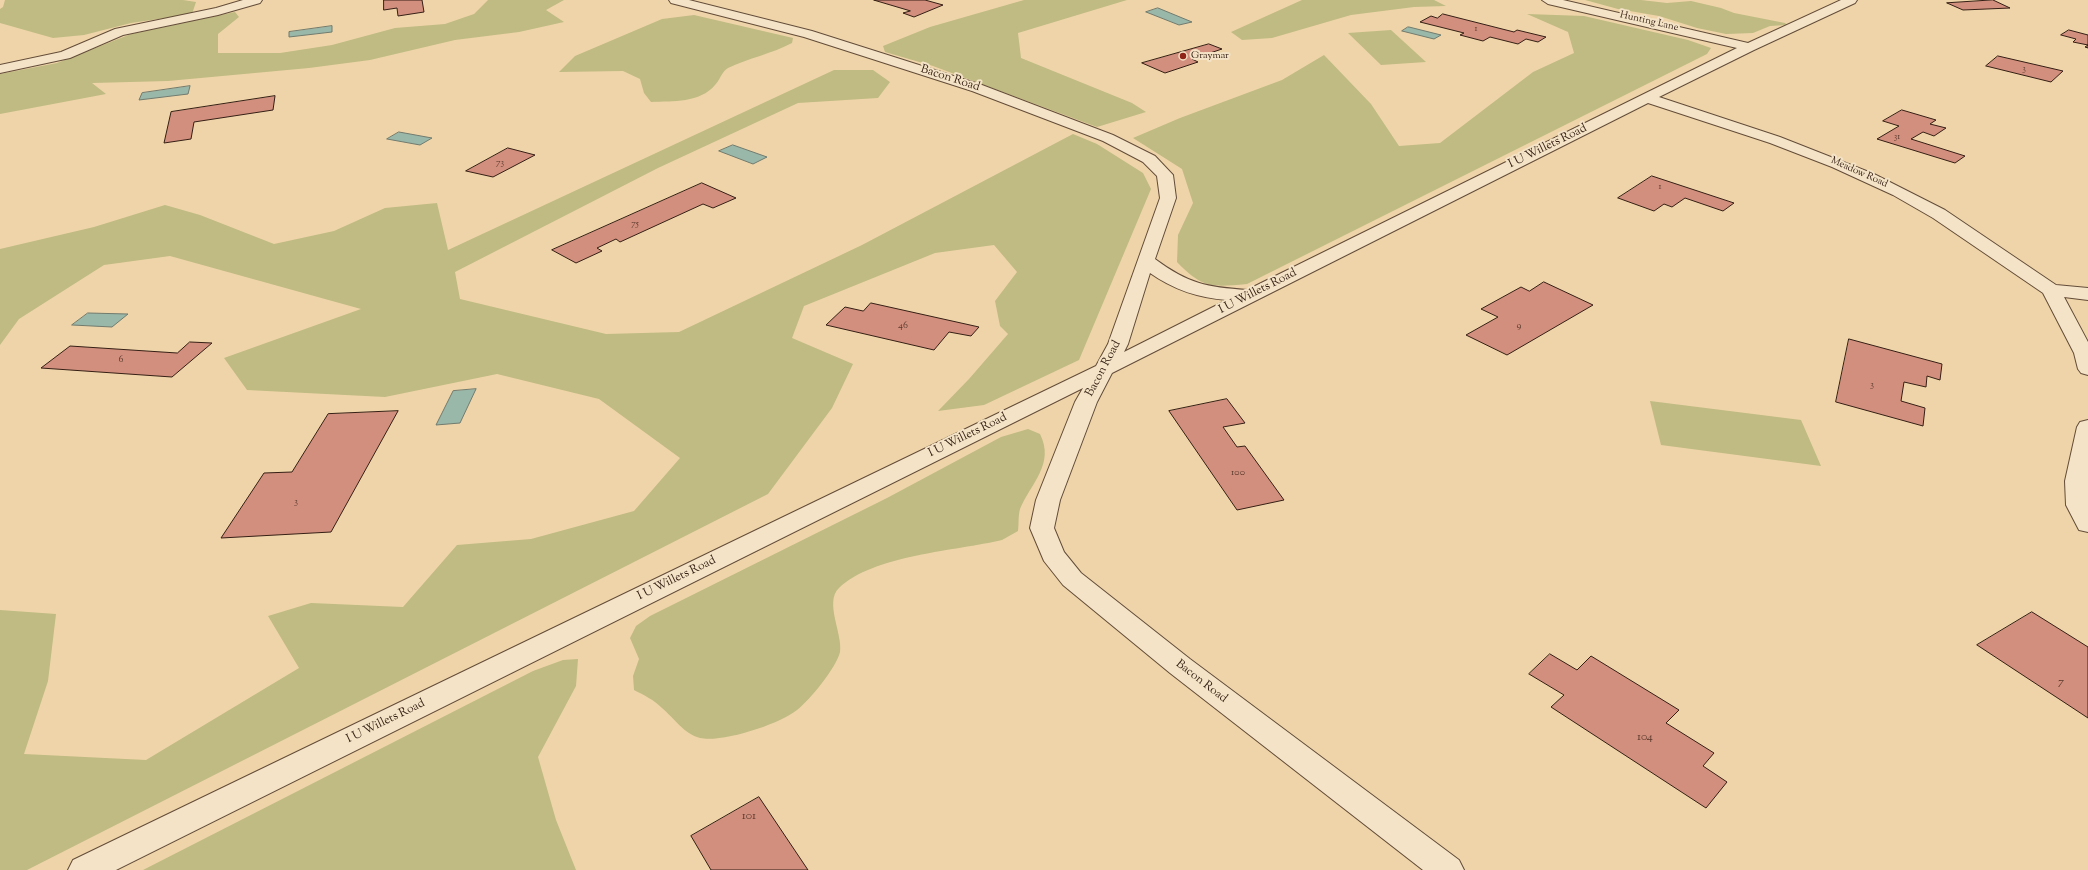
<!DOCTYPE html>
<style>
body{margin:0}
canvas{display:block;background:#eed4a8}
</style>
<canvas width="2088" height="870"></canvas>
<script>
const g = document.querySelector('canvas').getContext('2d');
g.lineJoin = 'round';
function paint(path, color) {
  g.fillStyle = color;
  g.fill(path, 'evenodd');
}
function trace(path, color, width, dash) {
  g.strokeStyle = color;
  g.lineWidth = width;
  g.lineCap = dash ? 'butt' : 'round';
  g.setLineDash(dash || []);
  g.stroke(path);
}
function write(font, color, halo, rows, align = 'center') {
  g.font = font + ' "Sorts Mill Goudy",serif';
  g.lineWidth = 4;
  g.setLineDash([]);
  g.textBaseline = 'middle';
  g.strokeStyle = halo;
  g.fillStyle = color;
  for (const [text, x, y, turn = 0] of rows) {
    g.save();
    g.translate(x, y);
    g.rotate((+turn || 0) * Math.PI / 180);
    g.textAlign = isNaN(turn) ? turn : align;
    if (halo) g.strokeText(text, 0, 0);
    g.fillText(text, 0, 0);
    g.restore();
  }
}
paint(new Path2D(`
 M5,0H183L196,2L192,14L131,23L84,35L53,38L0,23V9L3,7Z
 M488,0H564L546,10L564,22L519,32L455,40L370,60L309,68L168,81L92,83L106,94L0,114V74L57,63L131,34L235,12L239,17L218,34V53H280L332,45L395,28L445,24L474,14Z
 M1024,0H1127L1018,33L1021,58L1132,103L1146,112L1097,127L933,66L885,52L883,46L930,27Z
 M1302,0H1434L1446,6L1414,7L1351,15L1272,38L1242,40L1231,32Z
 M1585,0H1641L1667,3L1691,1L1721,8L1734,13L1785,23L1787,25L1770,26L1753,33L1726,34L1697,28L1659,16L1618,9Z
 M1527,14L1584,16L1688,40L1711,48L1707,54L1247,284C1212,287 1203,289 1177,262L1178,235L1193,203L1182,169L1133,138L1180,118L1282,80L1324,55L1371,104L1399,146L1440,143L1533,72L1574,53L1568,32Z
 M694,15L793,38L792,43C771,54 749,58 728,68C722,71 720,80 715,85C700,103 673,101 651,102L644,93L640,79L623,71L559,72L575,56L662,19Z
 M1391,30L1426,62L1381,65L1348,33Z
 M834,70H873L890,82L878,98L798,103L658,168L455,272L460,299L606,334L679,332L862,245L1073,134L1097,144L1143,173L1151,189L1079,360L984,405L938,411L969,379L1008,334L1000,326L995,301L1017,272L994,245L935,253L804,306L792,338L853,364L832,408L768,494L27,870H0V610L56,614L48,681L24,754L146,760L299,668L268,616L311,603L403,607L457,545L531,539L634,511L680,458L599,399L497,374L385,397L247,390L224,358L361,309L170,256L104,265L19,319L0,345V249L94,227L165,205L200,215L274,244L334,231L385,208L437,203L448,250Z
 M1650,401L1801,420L1821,466L1661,445Z
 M1028,429L1040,434C1055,464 1031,483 1020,509C1018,516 1019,524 1018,531L1002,540C956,551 873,555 839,588C824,602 843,634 840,652C836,668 810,700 797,710C780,724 722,743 700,738C684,734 674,718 662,708C654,700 644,695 634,690L633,676L639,659L630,638L636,626L650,616L887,498L1001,437Z
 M578,659L576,686L538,757L556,820L576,870H143L533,671L563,660Z`), '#c0bb83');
const water = new Path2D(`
 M1158,8L1192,22L1179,25L1146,12Z
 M332,26V32L289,37V32Z
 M1408,27H1409L1441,35L1434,39L1402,31Z
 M190,86L188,94L139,100L142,93Z
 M399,132L432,138L420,145L387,139Z
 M733,145L767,157L753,164L719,151Z
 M88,313L128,314L112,327L72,325Z
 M476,389L460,423L436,425L453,391Z`);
paint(water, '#99b8aa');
trace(water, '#717b6e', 1);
const building = new Path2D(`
 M384,0H422L424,12L398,16L397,8L384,10Z
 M874,0H925L943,5L914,17L903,13L910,11Z
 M1993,0L2010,8L1963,10L1947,3Z
 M1443,14L1514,32L1517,30L1546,37L1538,42L1526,39L1518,44L1490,37L1483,41L1460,35L1464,33L1420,22L1431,16L1437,18Z
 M2069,30L2088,35V48L2085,47L2088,45L2073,42L2076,39L2061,35Z
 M1209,44L1222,49L1192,59L1198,62L1165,73L1142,63Z
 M1998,56L2063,71L2051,82L1986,66Z
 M275,96L273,110L194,122L191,139L164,143L171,112Z
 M1902,110L1936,120L1930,124L1946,128L1934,136L1923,132L1911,139L1965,156L1955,163L1877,139L1899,126L1883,121Z
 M508,148L535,155L493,177L466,171Z
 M1652,176L1734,203L1723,211L1685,198L1672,207L1664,204L1654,211L1618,198Z
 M702,183L736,198L713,208L703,204L620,242L616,239L597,248L602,251L576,263L552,250Z
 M1544,282L1593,305L1507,355L1466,335L1498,317L1481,309L1521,287L1529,291Z
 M871,303L979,327L971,336L949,332L934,350L826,325L845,307L863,311Z
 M1849,339L1942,364L1940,380L1927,376L1926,387L1904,382L1901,401L1925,408L1923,426L1836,402Z
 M190,342L212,343L172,377L41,368L70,346L177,353Z
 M1227,399L1245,423L1223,427L1237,447L1245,446L1284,500L1237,510L1169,411Z
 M398,411L331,532L221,538L264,473L292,472L328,414Z
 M2032,612L2088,647V718L1977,645Z
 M1550,654L1577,670L1591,656L1679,710L1666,723L1714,753L1703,766L1727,782L1706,808L1551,707L1564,695L1529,674Z
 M759,797L808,870H711L691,836Z`);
paint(building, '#d28f7e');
trace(building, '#351f14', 1);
const minor = new Path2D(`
 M243,0H262L260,3L218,15L123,35L70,58L0,73V65L61,52L115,29L216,8Z
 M669,0H689L812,31L982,85L1113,135L1155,156L1173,175L1176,198L1155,259C1189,284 1206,287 1247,290L1737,48L1548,4L1542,0H1563L1748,43L1841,0H1857L1855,3L1754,50L1659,97L1780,137L1874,174L1945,210L2056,285L2088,288V300L2064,297L2088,342V375L2081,373L2078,369L2074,353L2043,293L1933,218L1893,195L1832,167L1770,143L1648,103L1112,373L1097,402L1060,500L1054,528L1064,552L1081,573L1190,659L1459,860L1464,870H1423L1170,673L1063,585L1044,561L1030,528L1036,500L1075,402L1083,388L116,870H68L73,860L1096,366L1108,344L1160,198L1157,176L1143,162L1103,141L972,91L804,37L671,3ZM1150,273C1174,290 1199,298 1227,300L1124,352L1128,344Z
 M2088,420V532L2079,530L2066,505L2065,481L2077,427L2080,422Z`);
trace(minor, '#634c39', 2);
paint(minor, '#f4e3c6');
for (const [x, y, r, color] of [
 [1183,56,4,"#8f2418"]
]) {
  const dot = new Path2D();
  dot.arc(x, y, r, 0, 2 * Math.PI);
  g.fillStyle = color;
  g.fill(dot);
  trace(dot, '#f4e3c6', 1.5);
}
write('9px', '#5c3b2e', null, [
 ["1",1476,29],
 ["3",2024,69],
 ["31",1897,137],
 ["73",500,163],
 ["1",1660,187],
 ["75",635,224]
]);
write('10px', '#351f14', '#f4e3c6', [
 ["Hunting Lane",1649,22,13],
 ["Meadow Road",1859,173,24]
]);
write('10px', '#351f14', '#f4e3c6', [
 ["Graymar",1191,56]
], 'left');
write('10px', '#5c3b2e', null, [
 ["46",903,326],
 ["9",1519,326],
 ["6",121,360],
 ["3",1872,385],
 ["100",1238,473],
 ["3",296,502]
]);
write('12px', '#351f14', '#f4e3c6', [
 ["Bacon Road",950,79,18],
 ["I U Willets Road",1548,147,-26],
 ["I U Willets Road",1258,292,-27],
 ["Bacon Road",1104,369,-62],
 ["I U Willets Road",968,436,-26],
 ["I U Willets Road",677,579,-26],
 ["Bacon Road",1201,682,38],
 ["I U Willets Road",386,722,-26]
]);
write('12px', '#5c3b2e', null, [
 ["7",2061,683],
 ["104",1645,738],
 ["101",749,817]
]);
</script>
